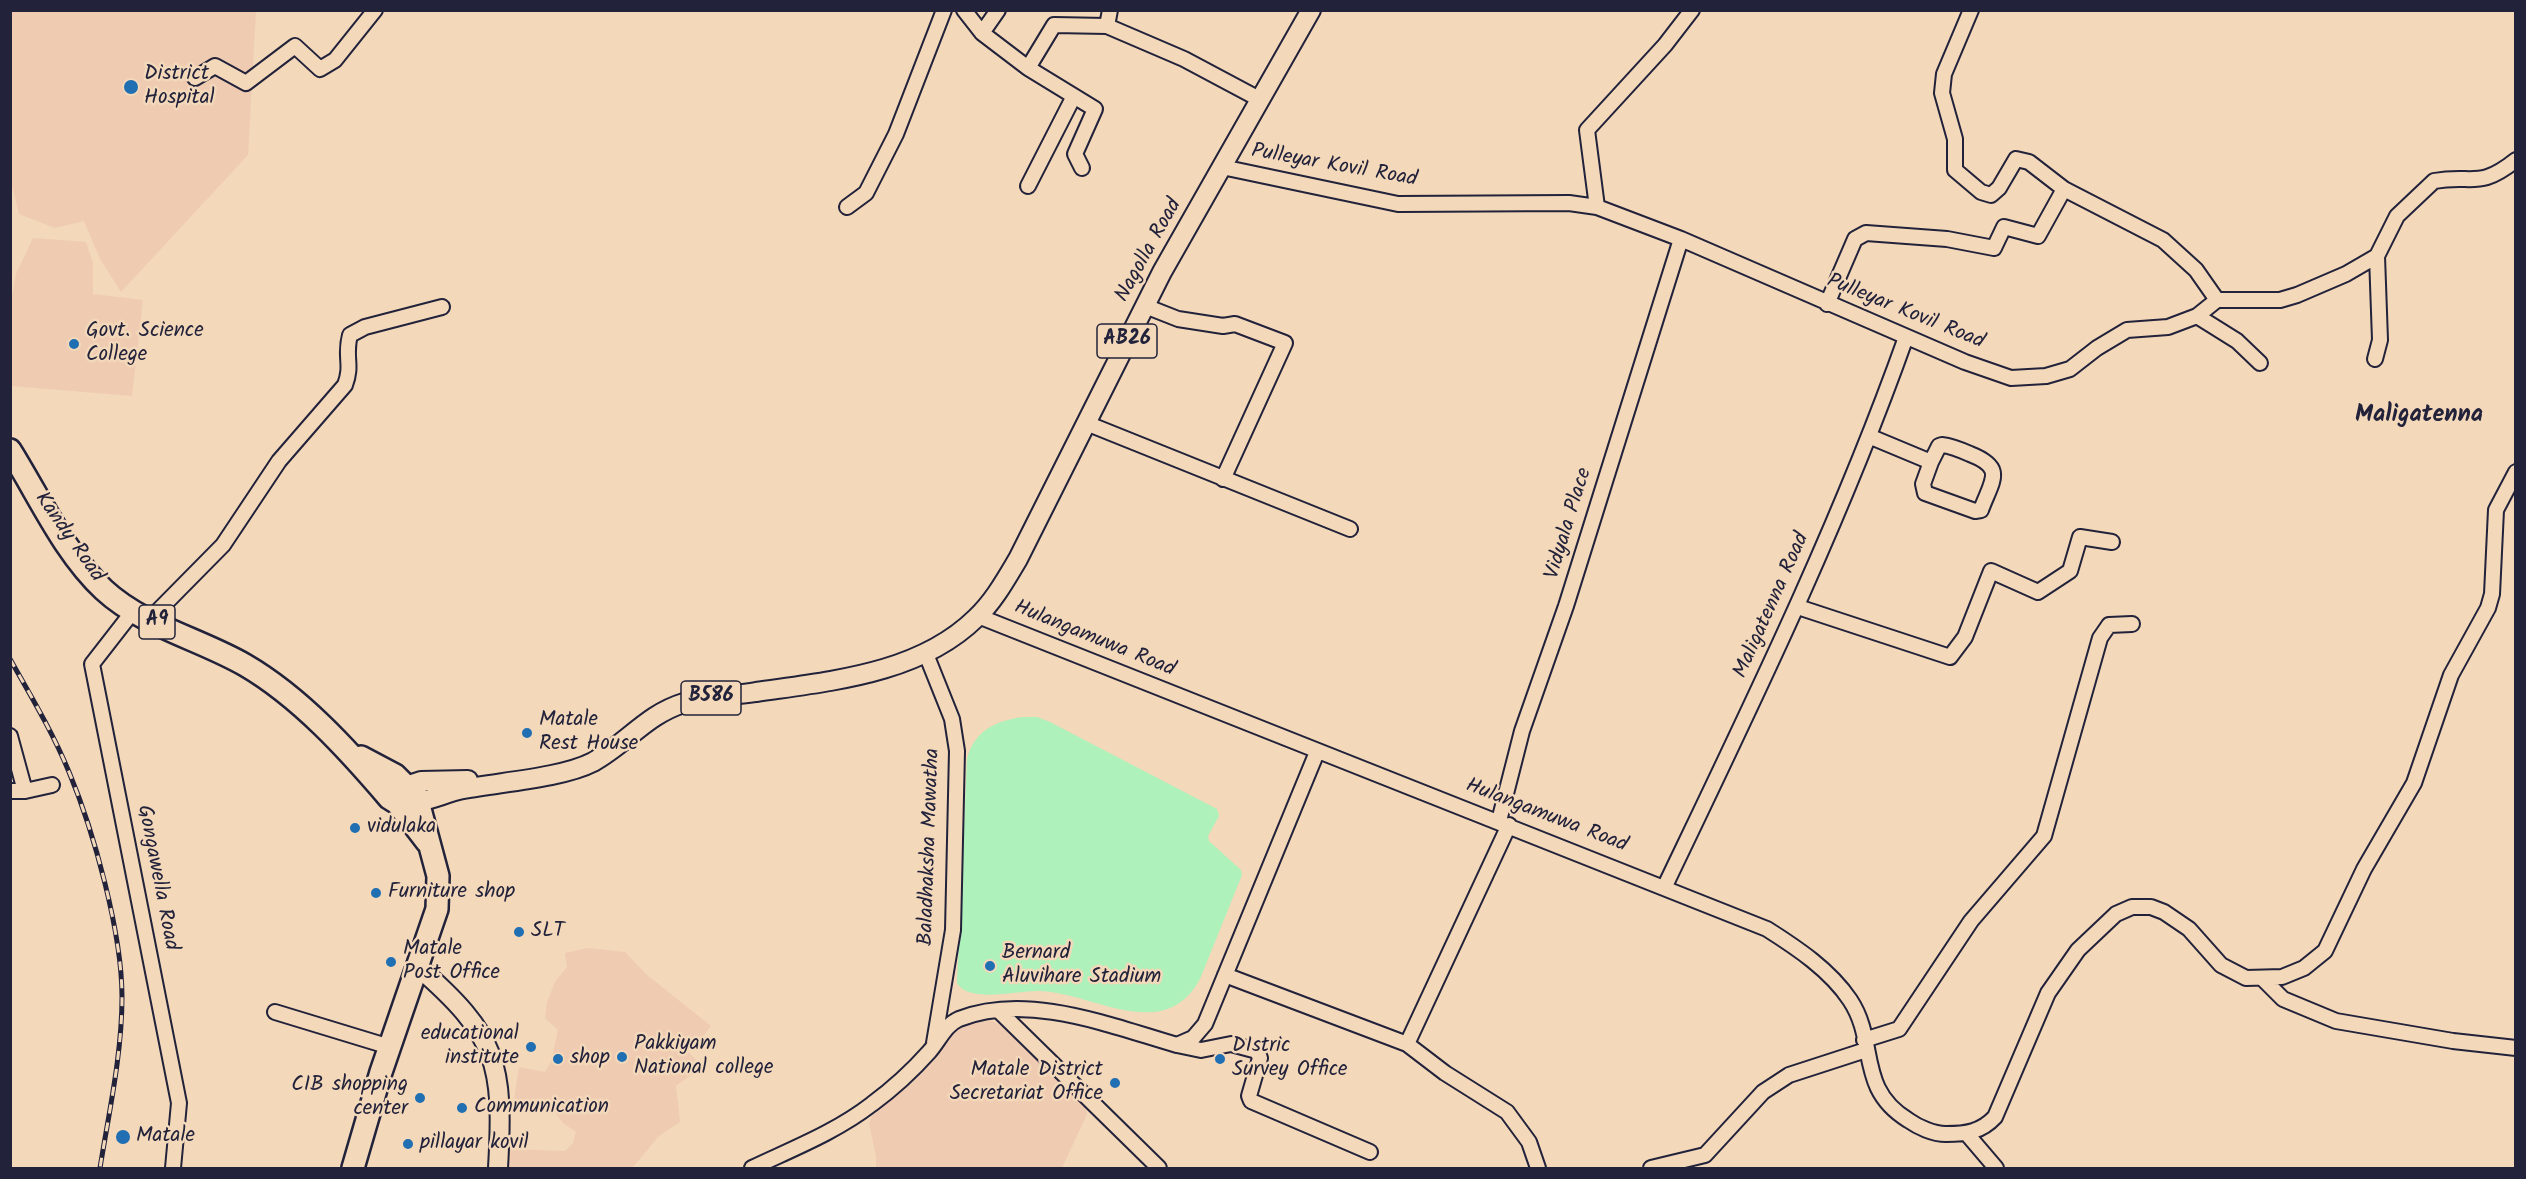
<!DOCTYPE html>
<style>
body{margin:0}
#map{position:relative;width:2526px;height:1179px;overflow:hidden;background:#f3d8ba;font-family:Kalam,sans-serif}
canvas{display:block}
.frame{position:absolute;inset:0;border:12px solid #22223b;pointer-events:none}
</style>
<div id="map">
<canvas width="2526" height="1179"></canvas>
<div class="frame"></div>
</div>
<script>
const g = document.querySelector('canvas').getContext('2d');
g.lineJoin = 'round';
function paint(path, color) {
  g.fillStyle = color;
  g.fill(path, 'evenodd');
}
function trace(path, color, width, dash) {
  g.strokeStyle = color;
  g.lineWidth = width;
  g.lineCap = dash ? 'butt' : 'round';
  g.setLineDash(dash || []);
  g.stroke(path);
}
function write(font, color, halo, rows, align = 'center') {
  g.font = font + ' Kalam,sans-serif';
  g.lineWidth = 5;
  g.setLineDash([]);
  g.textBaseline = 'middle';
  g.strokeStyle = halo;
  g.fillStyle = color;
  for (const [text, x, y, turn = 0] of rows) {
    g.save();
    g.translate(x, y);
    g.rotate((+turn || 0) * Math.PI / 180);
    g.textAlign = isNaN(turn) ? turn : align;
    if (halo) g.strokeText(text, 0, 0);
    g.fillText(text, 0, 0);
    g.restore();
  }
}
paint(new Path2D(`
 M13,10L256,11L248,155L121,292L100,259L84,221L55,228L19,214L10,178V18Z
 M33,238L86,242L93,263V294L143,300L132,396L11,386V302L16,274Z
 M588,948L625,952L647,975L711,1026L698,1043L686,1050L703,1066L676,1086L680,1122L659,1136L632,1168H503L505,1149L565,1151L573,1143L576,1132L563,1123L553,1110L513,1106L519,1067L545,1072L551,1062L558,1030L545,1018L547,1002L555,982L567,967L565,953Z
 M976,1019L990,1020L1000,1025L1085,1106L1087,1114L1062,1168H876V1156L869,1124L872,1116L932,1054L955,1025Z`), '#efcbb2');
paint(new Path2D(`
 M1023,717H1037L1050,722L1217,809L1219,816L1208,836L1209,841L1241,870L1242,875L1200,979C1164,1045 1094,993 1040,991C1019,990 969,1004 957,983L967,759C974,731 995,721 1023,717Z`), '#aef1ba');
const minor = new Path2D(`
 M964,10L982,33
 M998,10L982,33L1028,68
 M1971,10L1944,74L1942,93L1955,139V170L1981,192L1991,195L1999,188L2016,159L2029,162L2064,189L2163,240L2196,270L2217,300
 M1107,26L1110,10
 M195,78L215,66L246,83L295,46L320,69L335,60L375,10
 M1222,167L1398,204L1569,203L1597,207L1681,239L1965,362L2011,378L2046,376L2070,369L2097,348L2127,330L2168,327L2197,316L2217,300H2280L2297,295L2346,274L2377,256L2397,216L2434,181C2474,174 2478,190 2516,160
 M1082,168L1075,154L1095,109L1028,68L1054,25L1107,26L1184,59L1261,100
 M1028,186L1074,96
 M847,207L866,193L896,134L944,10
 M1597,207L1587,130L1665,45L1692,10
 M1827,304L1855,239L1866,233L1947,239L1994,248L2004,227L2038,236L2064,189
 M1145,306L1178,319L1223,326L1235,324L1285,343L1223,479
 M2197,316L2237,341L2260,363
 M2375,359L2380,340L2377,256
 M1086,423L1350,529
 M1871,437L1931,462L1939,446L1942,445C1952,446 1961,450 1970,454C2006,468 1992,480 1981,510L1975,511L1925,493L1923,484L1931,462
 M1798,607L1950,657L1965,637L1991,571L2038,592L2070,571L2080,537L2112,542
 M134,610L92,664L179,1103L173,1168
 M978,616L1767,929C1797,948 1830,970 1850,1000C1878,1042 1856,1088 1908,1120C1918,1127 1933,1134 1946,1134C1966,1134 1981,1132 1995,1117L2048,993L2078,950L2116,914L2132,907H2151L2164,912L2189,929L2221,965L2246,978L2282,977L2304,968L2325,951L2364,869L2414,783L2451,675L2488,608L2492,594L2496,510L2516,472
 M150,619L223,545L279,461L345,385C353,364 344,357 350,335L365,327L442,307
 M926,654L952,719L957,751L953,930L934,1043
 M10,736L25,791
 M10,791H25L52,785
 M1499,821L1522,731L1566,606L1681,239
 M1665,886C1751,706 1839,526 1906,337
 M1225,975L1407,1044L1445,1073L1507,1112L1529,1142L1538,1168
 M2263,979L2283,999L2336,1021L2453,1041L2516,1048
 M999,1011L1159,1168
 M275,1012L390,1047
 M1864,1040L1899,1029L1971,921L2044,836L2100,638L2109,625L2132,624
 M1407,1044L1509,825
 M1177,1045L1201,1050L1231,1044L1257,1051L1260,1058L1249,1096L1251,1101L1370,1152
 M1967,1134L1996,1168
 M752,1168C792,1149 836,1132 872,1104C891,1090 913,1070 929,1052C939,1041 945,1025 959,1019C1028,992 1111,1026 1177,1045L1193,1038L1205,1024L1317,752
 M1651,1168L1705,1155L1763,1092L1789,1075L1866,1050`);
const major = new Path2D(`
 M406,786L421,781L468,780
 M416,802C433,800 447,792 464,789C500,782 562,778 593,762C626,744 647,714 684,703C707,695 733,696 756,692C831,681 919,674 976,618C994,601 1006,579 1018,559L1162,272L1311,10
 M417,966C498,1036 504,1064 498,1168`);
const highway = new Path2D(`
 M10,450C39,496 64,553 104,590C143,626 200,639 245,665C300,697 348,750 389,798L397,803L427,842
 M361,757L395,775L406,786
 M353,1168L381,1072L437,909L438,876L416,794L406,786C397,788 394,795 397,803C403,809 411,808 416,802`);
trace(minor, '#22223b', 18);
trace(major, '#22223b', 22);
trace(highway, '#22223b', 26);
trace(minor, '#f3d8ba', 14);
trace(major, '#f3d8ba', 18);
trace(highway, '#f3d8ba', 21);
const rail = new Path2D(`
 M10,659C31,696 53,733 69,772C94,832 122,933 122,997C122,1054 109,1112 100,1168`);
trace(rail, '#22223b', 5);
trace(rail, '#f3d8ba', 3, [9]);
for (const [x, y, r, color] of [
 [131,87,8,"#1f6fb2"],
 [74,344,6,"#1f6fb2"],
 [527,733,6,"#1f6fb2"],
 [355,828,6,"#1f6fb2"],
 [376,893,6,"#1f6fb2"],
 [519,932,6,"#1f6fb2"],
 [391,962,6,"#1f6fb2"],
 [990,966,6,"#1f6fb2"],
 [531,1047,6,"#1f6fb2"],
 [622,1057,6,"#1f6fb2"],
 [558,1059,6,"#1f6fb2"],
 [1220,1059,6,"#1f6fb2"],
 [1115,1083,6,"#1f6fb2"],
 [420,1098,6,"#1f6fb2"],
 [462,1108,6,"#1f6fb2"],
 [123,1137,8,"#1f6fb2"],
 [408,1144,6,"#1f6fb2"]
]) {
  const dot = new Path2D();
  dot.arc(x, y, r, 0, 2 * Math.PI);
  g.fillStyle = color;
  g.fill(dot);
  trace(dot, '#f3d8ba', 2);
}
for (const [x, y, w] of [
 [1127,341,60],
 [157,622,36],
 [711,698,60]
]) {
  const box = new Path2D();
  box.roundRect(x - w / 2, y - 17, w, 34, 4.5);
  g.fillStyle = '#f3d8ba';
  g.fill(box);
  trace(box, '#22223b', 1.5);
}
write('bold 20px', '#22223b', null, [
 ["AB26",1127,341],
 ["A9",157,622],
 ["B586",711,698]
]);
write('21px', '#22223b', '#f3d8ba', [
 ["District",144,75],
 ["Hospital",144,99],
 ["Govt. Science",86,332],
 ["College",86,356],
 ["Matale",539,721],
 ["Rest House",539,745],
 ["vidulaka",367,828],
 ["Furniture shop",388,893],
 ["SLT",531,932],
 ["Matale",403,950],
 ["Post Office",403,974],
 ["Bernard",1002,954],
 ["Aluvihare Stadium",1002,978],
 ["educational",519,1035,"right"],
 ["institute",519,1059,"right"],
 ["Pakkiyam",634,1045],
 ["National college",634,1069],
 ["DIstric",1232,1047],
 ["Survey Office",1232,1071],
 ["shop",570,1059],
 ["Matale District",1103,1071,"right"],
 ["Secretariat Office",1103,1095,"right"],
 ["CIB shopping",408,1086,"right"],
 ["center",408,1110,"right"],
 ["Communication",474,1108],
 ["Matale",136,1137],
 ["pillayar kovil",420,1144]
], 'left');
write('21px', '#22223b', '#f3d8ba', [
 ["Pulleyar Kovil Road",1334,167,10],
 ["Nagolla Road",1150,251,-61],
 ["Pulleyar Kovil Road",1905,313,22],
 ["Vidyala Place",1570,524,-73],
 ["Kandy Road",68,538,55],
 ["Maligatenna Road",1773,606,-66],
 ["Hulangamuwa Road",1094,640,22],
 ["Hulangamuwa Road",1546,817,21],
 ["Baladhaksha Mawatha",931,847,-88],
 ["Gongawella Road",156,878,79]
]);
write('bold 24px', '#22223b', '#f3d8ba', [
 ["Maligatenna",2419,417]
]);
</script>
